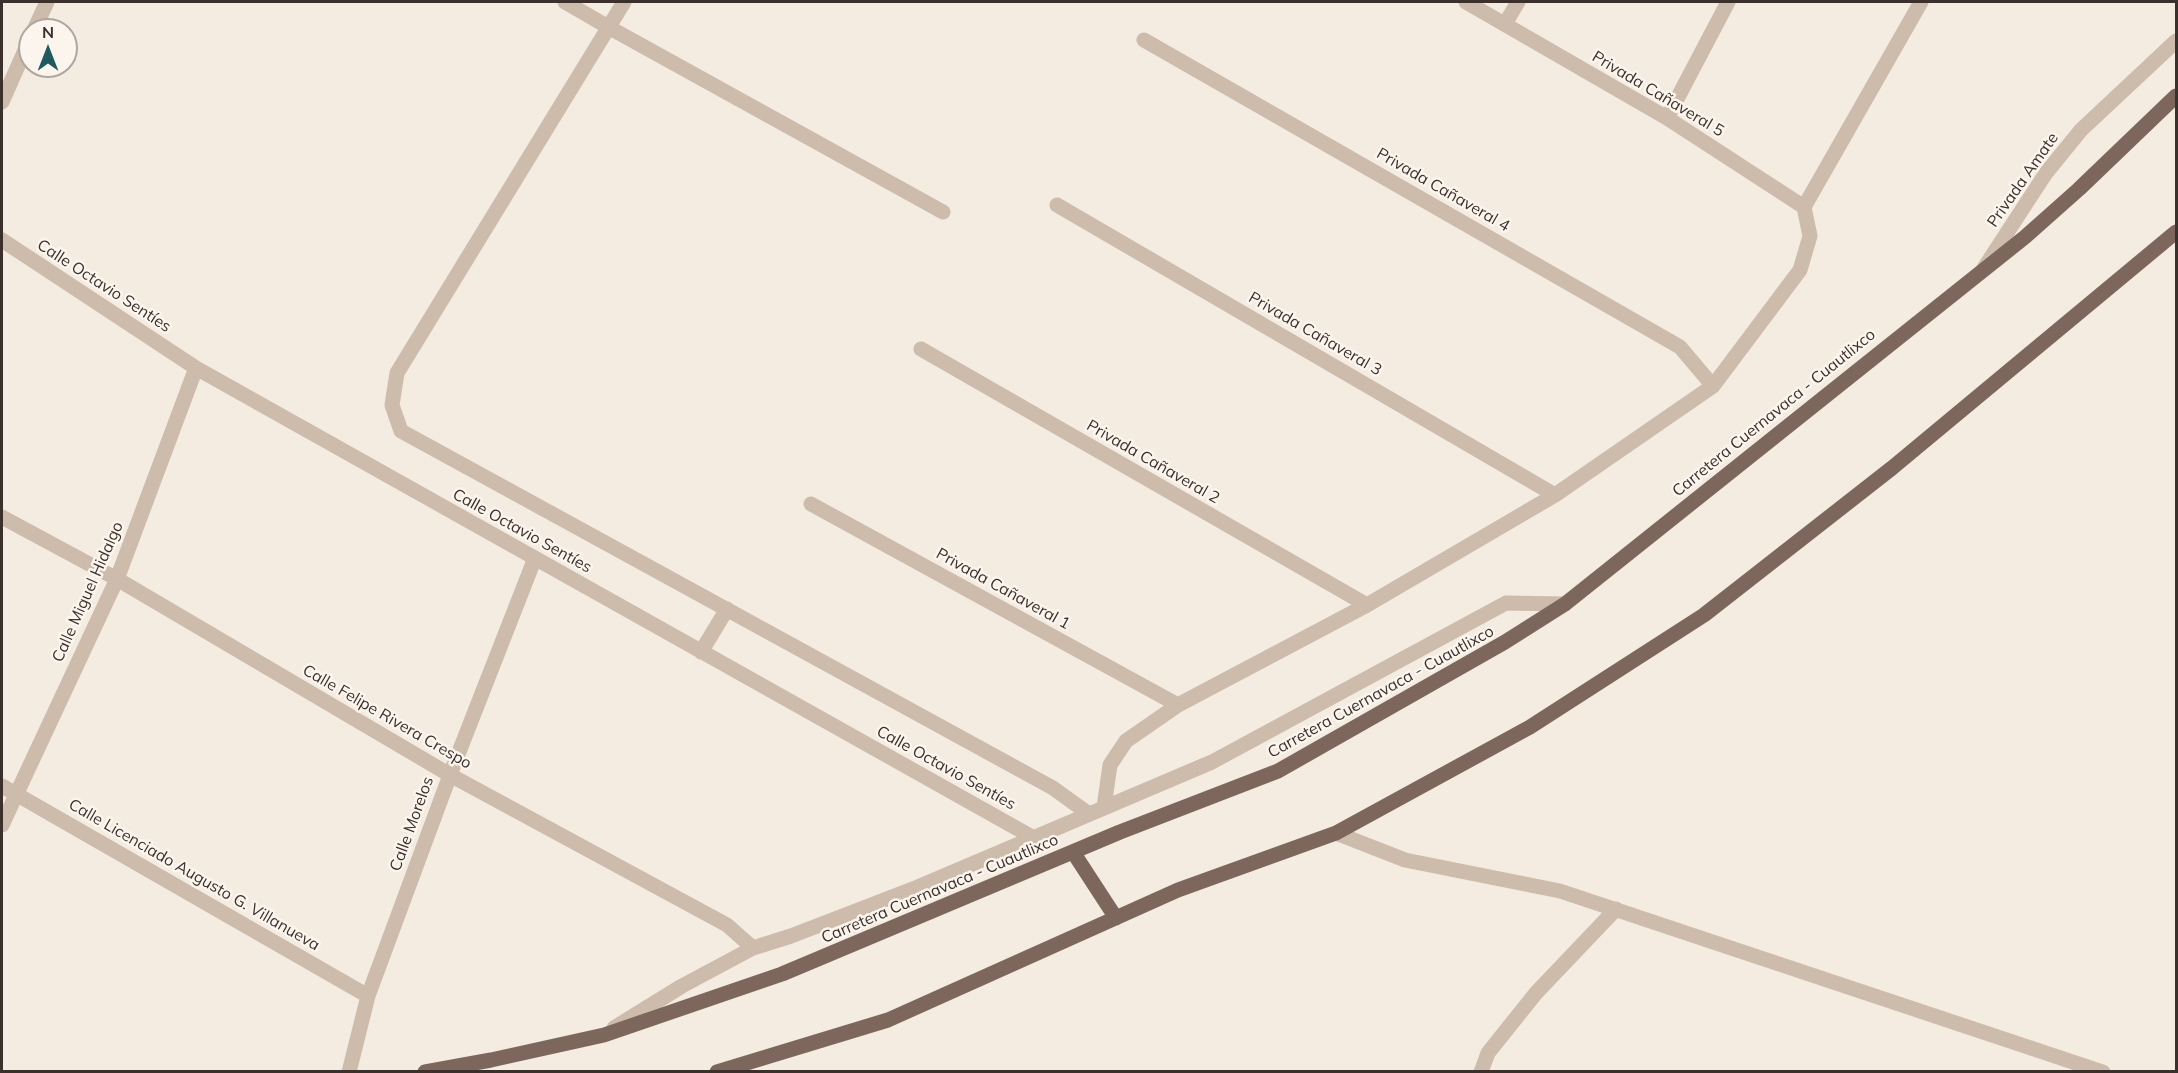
<!DOCTYPE html>
<meta charset="utf-8">
<style>
body{margin:0}
#map{position:relative;width:2178px;height:1073px;overflow:hidden;background:#f4ebe1;font-family:Mulish,sans-serif}
canvas{display:block}
.frame{position:absolute;inset:0;border:3px solid #3b302b;pointer-events:none}
.north{position:absolute;left:18px;top:18px;width:60px;height:60px;box-sizing:border-box;background:#fbf5ee;border:2px solid #aea6a0;border-radius:50%;rotate:0deg;font-size:16px;font-weight:700;line-height:24px;text-align:center;color:#3b302b}
.north::after{content:'';display:block;margin:auto;width:21px;height:27px;background:#1f5a5e;clip-path:polygon(50% 0,100% 100%,50% 72%,0 100%)}
</style>
<div id="map">
<canvas width="2178" height="1073"></canvas>
<div class="frame"></div>
<div class="north">N</div>
</div>
<script>
const g = document.querySelector('canvas').getContext('2d');
g.lineJoin = 'round';
function trace(path, color, width, dash) {
  g.strokeStyle = color;
  g.lineWidth = width;
  g.lineCap = dash ? 'butt' : 'round';
  g.setLineDash(dash || []);
  g.stroke(path);
}
function write(font, color, halo, rows, align = 'center') {
  g.font = font + ' Mulish,sans-serif';
  g.lineWidth = 5;
  g.setLineDash([]);
  g.textBaseline = 'middle';
  g.strokeStyle = halo;
  g.fillStyle = color;
  for (const [text, x, y, turn = 0] of rows) {
    g.save();
    g.translate(x, y);
    g.rotate((+turn || 0) * Math.PI / 180);
    g.textAlign = isNaN(turn) ? turn : align;
    if (halo) g.strokeText(text, 0, 0);
    g.fillText(text, 0, 0);
    g.restore();
  }
}
trace(new Path2D(`
 M565,2L610,28L943,212
 M624,2L397,373L392,405L401,431L1053,788L1089,814
 M1505,24L1518,2
 M34,30L47,2
 M1144,40L1680,347L1713,386
 M2,102L30,39
 M1667,118L1728,2
 M1057,205L1555,495
 M1804,207L1921,2
 M2,240L196,368L1034,838
 M1984,268L2046,173L2081,130L2176,41
 M921,349L1367,605
 M811,504L1178,705
 M2,517L117,579L450,775L727,925L753,948
 M701,652L727,609
 M2,786L368,996
 M1104,807L1110,765L1126,741L1178,705L1367,605L1555,495L1713,386L1800,270L1810,236L1804,207L1667,118L1466,2
 M2,825L117,579L196,368
 M1336,833L1405,860L1560,891L2103,1072
 M614,1028L682,986L753,948L791,936L918,887L1212,762L1506,603L1565,604
 M349,1072L368,996L450,775L535,558
 M1481,1072L1488,1053L1536,993L1616,909`), '#cdbbac', 15);
trace(new Path2D(`
 M1073,852L1116,918
 M425,1072L491,1060L604,1035L782,974L1120,832L1278,771L1505,642L1565,604L2025,237L2079,189L2176,96
 M717,1072L888,1020L1178,890L1336,833L1530,727L1704,615L1892,468L2176,232`), '#7d675c', 15);
write('16px', '#3b302b', '#fbf5ee', [
 ["Privada Cañaveral 5",1658,94,31],
 ["Privada Amate",2023,180,-55],
 ["Privada Cañaveral 4",1443,190,30],
 ["Calle Octavio Sentíes",104,286,33],
 ["Privada Cañaveral 3",1315,334,30],
 ["Carretera Cuernavaca - Cuautlixco",1774,413,-39],
 ["Privada Cañaveral 2",1153,462,30],
 ["Calle Octavio Sentíes",522,531,29],
 ["Privada Cañaveral 1",1003,589,29],
 ["Calle Miguel Hidalgo",88,592,-66],
 ["Carretera Cuernavaca - Cuautlixco",1381,692,-29],
 ["Calle Felipe Rivera Crespo",387,717,30],
 ["Calle Octavio Sentíes",946,768,29],
 ["Calle Morelos",412,824,-70],
 ["Calle Licenciado Augusto G. Villanueva",194,875,30],
 ["Carretera Cuernavaca - Cuautlixco",940,889,-23]
]);
</script>
